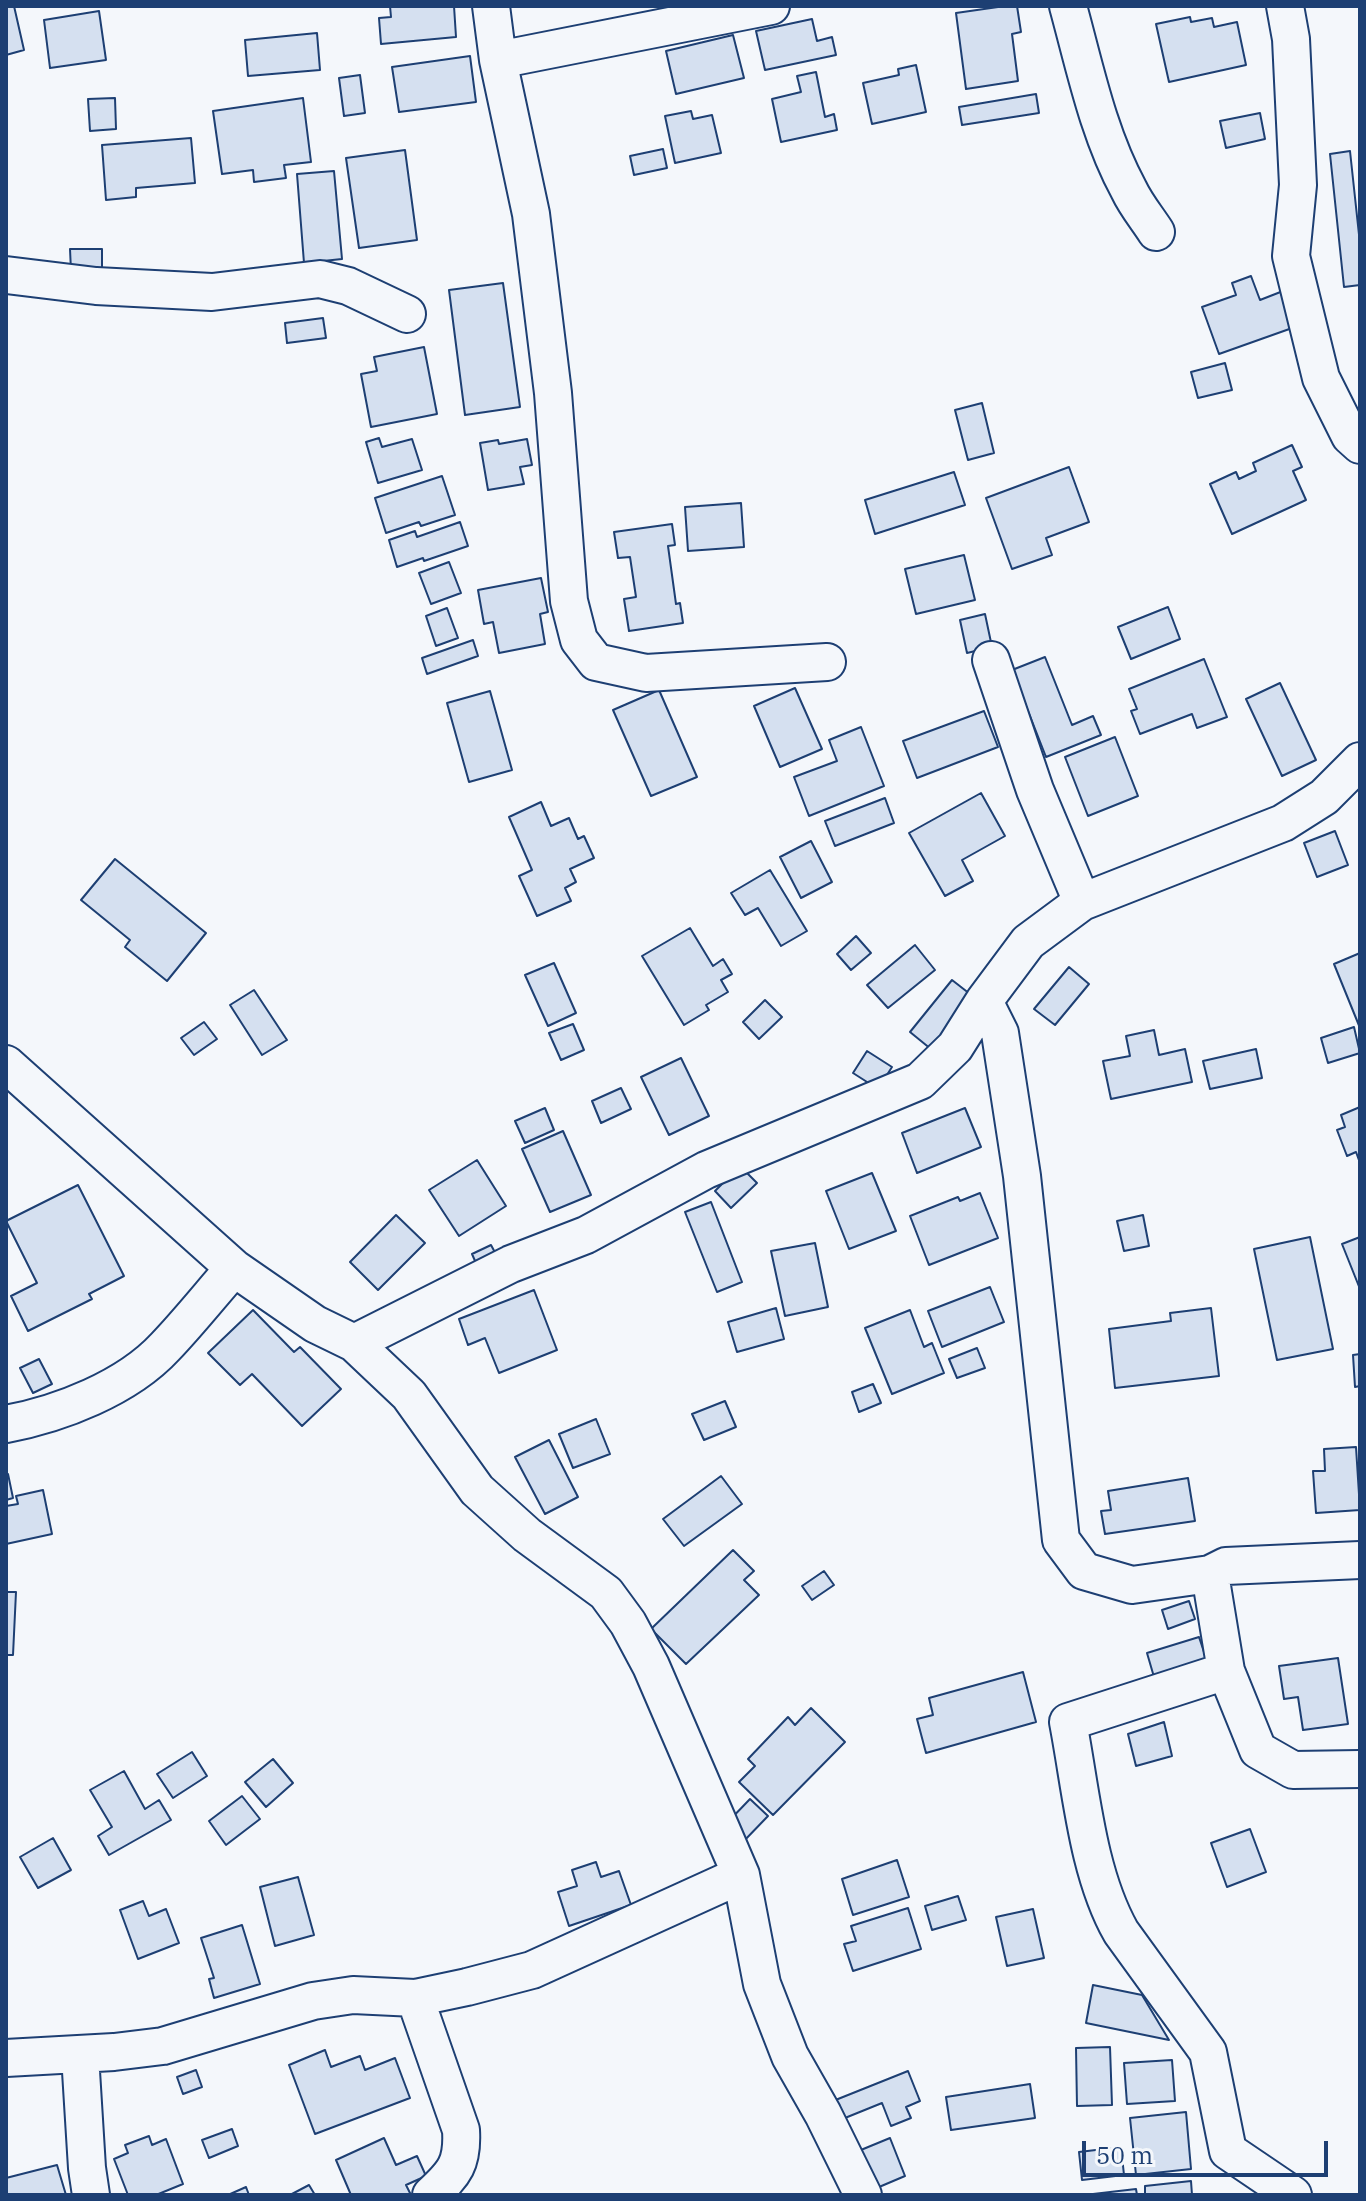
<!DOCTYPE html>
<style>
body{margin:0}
#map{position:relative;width:1366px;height:2201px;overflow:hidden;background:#f4f7fb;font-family:"IBM Plex Serif",serif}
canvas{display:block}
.frame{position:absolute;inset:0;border:8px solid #1d3f73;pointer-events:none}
.scale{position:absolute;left:1082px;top:2141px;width:246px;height:36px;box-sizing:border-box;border:4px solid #1d3f73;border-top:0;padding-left:10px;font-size:24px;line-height:28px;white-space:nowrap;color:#1d3f73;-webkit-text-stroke:6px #f4f7fb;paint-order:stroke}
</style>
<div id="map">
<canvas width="1366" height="2201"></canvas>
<div class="frame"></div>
<div class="scale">50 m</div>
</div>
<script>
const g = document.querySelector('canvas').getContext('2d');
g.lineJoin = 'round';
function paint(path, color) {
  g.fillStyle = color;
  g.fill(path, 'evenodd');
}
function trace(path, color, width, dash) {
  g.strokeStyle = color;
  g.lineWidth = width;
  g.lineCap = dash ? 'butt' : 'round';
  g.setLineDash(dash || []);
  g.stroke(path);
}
const building = new Path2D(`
 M6,6H14L24,50L6,55Z
 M390,6H454L456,37L381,44L379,18L391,17Z
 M1005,6H1017L1021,32L1012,34L1018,81L966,89L956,13Z
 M99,11L106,60L50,68L44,20Z
 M1190,17L1191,22L1212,18L1214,27L1237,22L1246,65L1169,82L1156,24Z
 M812,19L817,41L832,37L836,55L765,70L756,31Z
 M317,33L320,70L248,76L245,40Z
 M733,35L744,78L676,94L666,51Z
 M470,56L476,102L399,112L392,67Z
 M916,65L926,112L872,124L863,83L899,75L898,69Z
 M816,72L825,117L834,114L837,130L781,142L772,99L801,92L797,76Z
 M360,75L365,113L344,116L339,78Z
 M1036,94L1039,113L962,125L959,107Z
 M115,98L116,129L90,131L88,99Z
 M303,98L311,162L284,165L286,178L254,182L253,170L222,174L213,111Z
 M691,111L693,119L712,115L721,153L675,163L665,116Z
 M1260,113L1265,139L1226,148L1220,121Z
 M191,138L195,183L136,188V197L106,200L102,145Z
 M663,149L667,168L634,175L630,156Z
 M405,150L417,240L359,248L346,158Z
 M1350,151L1360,244V285L1344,287L1330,154Z
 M334,171L342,259L304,263L297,174Z
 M70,249H102V271H71Z
 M1251,276L1260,300L1283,291L1295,327L1219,354L1202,307L1236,295L1232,283Z
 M503,283L520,407L465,415L449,290Z
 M323,318L326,338L287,343L285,323Z
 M424,347L437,414L371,427L361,374L377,371L374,357Z
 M1225,363L1232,390L1198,398L1191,372Z
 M982,403L994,453L968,460L955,410Z
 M379,438L382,447L412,439L422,470L378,483L366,442Z
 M527,439L532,465L520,467L524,484L488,490L480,443L498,440L499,444Z
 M1292,445L1302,467L1293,471L1306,500L1232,534L1210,484L1236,472L1239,479L1256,471L1253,463Z
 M1069,467L1089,522L1046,538L1052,555L1012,569L986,498Z
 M954,472L965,505L875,534L865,500Z
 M442,476L455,515L421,526L419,522L386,533L375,498Z
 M741,503L744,547L688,551L685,507Z
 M460,522L468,546L424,561L423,558L397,567L389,540L415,531L417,537Z
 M672,524L675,545L668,546L676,604L680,603L683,623L629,631L624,599L636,597L630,557L618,558L614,532Z
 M964,555L975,600L916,614L905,569Z
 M449,562L461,593L431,604L419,573Z
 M541,578L548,612L540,614L545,644L499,653L493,622L484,624L478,590Z
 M1168,607L1180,639L1131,659L1118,627Z
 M447,608L458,638L436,646L426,616Z
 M985,614L992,647L967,653L960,620Z
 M473,640L478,656L427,674L422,658Z
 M1045,657L1072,725L1093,716L1101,735L1046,757L1012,670Z
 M1204,659L1227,717L1197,728L1192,714L1140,734L1131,711L1137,709L1129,689Z
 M1280,683L1316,760L1282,776L1246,699Z
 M795,688L822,749L780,767L754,706Z
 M659,690L697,777L651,796L613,710Z
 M490,691L512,770L469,782L447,703Z
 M984,711L998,747L917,778L903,741Z
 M861,727L884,786L809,816L794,777L837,761L829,740Z
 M1115,737L1138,796L1088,816L1065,757Z
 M981,793L1005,836L962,860L973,881L945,896L909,833Z
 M885,798L894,823L835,846L825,821Z
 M541,802L551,826L569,818L578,839L584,836L594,858L570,869L576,882L565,888L571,901L537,916L519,876L532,870L509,817Z
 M1335,831L1348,865L1317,877L1304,843Z
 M811,841L832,882L801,898L780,857Z
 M115,859L206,933L167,981L125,947L130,940L81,900Z
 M770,870L807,931L781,946L758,908L745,915L731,893Z
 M690,928L713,966L723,959L732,974L721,980L728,992L706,1005L709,1010L684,1025L642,956Z
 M856,936L871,953L851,970L837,954Z
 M915,945L935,970L888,1008L867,985Z
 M1360,953V1028L1334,964Z
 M554,963L576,1013L548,1026L525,975Z
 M1069,967L1089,984L1055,1025L1034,1009Z
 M952,980L979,1001L937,1054L910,1032Z
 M254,990L287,1040L262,1055L230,1005Z
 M765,1000L782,1017L759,1039L743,1022Z
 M204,1022L217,1039L194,1055L181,1038Z
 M573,1024L584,1050L561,1060L549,1033Z
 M1354,1027L1360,1053L1328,1063L1321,1038Z
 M1154,1030L1159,1055L1185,1049L1192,1082L1111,1099L1103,1061L1130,1056L1126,1036Z
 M1256,1049L1262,1078L1210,1089L1203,1061Z
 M867,1051L892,1067L878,1089L853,1073Z
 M681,1058L709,1116L669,1135L641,1077Z
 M621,1088L631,1109L601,1123L592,1101Z
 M1360,1107V1163L1356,1152L1347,1156L1337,1130L1345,1127L1341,1115Z
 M545,1108L554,1130L525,1143L515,1121Z
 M965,1108L981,1147L917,1173L902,1133Z
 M563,1131L591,1195L550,1212L522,1149Z
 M477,1160L506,1206L459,1236L429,1190Z
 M740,1166L757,1183L731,1208L715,1191Z
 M872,1173L896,1231L849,1249L826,1191Z
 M78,1185L124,1276L89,1294L92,1299L28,1331L11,1296L37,1283L6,1221Z
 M980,1193L998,1238L929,1265L910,1216L958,1197L960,1201Z
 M711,1202L742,1282L717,1292L685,1212Z
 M396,1215L425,1243L378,1290L350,1262Z
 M1143,1215L1149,1246L1124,1251L1117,1221Z
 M1310,1237L1333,1349L1277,1360L1254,1249Z
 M1360,1237V1289L1342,1244Z
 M815,1243L828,1307L785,1316L771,1251Z
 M491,1245L499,1260L479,1270L472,1254Z
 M990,1287L1004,1322L942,1347L928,1311Z
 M534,1290L557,1350L499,1373L485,1338L468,1345L459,1319Z
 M776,1308L784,1339L737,1352L728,1322Z
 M1211,1308L1219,1376L1115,1388L1109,1329L1171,1321L1170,1313Z
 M253,1310L294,1352L300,1347L341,1389L302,1426L252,1374L240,1385L208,1353Z
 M910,1310L924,1347L932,1343L944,1373L892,1394L865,1328Z
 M977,1348L985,1368L957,1378L949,1359Z
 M1360,1354V1386L1355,1387L1353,1355Z
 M39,1359L52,1384L33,1393L20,1368Z
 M873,1384L881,1403L859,1412L852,1392Z
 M725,1401L736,1427L704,1440L692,1414Z
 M596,1419L610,1454L573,1468L559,1434Z
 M549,1440L578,1497L545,1514L515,1457Z
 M1356,1447L1360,1510L1316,1513L1313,1471H1325L1324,1449Z
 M6,1474H8L13,1498L6,1500Z
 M721,1476L742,1504L684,1546L663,1519Z
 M1188,1478L1195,1521L1105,1534L1101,1511L1111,1510L1108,1491Z
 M43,1490L52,1534L6,1544V1506L18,1504L16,1496Z
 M733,1550L754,1571L744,1580L759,1595L686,1664L651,1629Z
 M824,1571L834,1585L812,1600L802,1586Z
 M6,1592H16L13,1655H6Z
 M1189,1601L1195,1619L1168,1629L1162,1610Z
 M1199,1637L1207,1661L1154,1677L1147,1653Z
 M1338,1658L1348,1724L1303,1730L1298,1697L1284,1699L1279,1666Z
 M1023,1672L1036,1722L926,1753L917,1719L933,1715L929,1698Z
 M811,1708L845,1742L773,1815L739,1782L755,1766L748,1759L788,1717L795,1725Z
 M1164,1722L1172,1756L1136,1766L1128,1734Z
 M192,1752L207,1776L173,1798L157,1774Z
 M273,1759L293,1783L266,1807L245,1782Z
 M124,1771L145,1809L159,1800L171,1820L109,1855L98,1836L112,1827L90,1790Z
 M242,1796L260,1819L226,1845L209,1821Z
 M750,1799L768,1816L742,1843L724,1826Z
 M1250,1829L1266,1872L1227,1887L1211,1843Z
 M53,1838L71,1870L38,1888L20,1857Z
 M897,1860L909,1897L853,1915L842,1879Z
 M596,1862L601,1877L619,1871L631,1905L569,1926L558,1892L577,1886L572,1870Z
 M298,1877L314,1935L275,1946L260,1887Z
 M958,1896L966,1920L932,1930L925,1906Z
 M143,1901L149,1916L166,1909L179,1943L138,1959L120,1910Z
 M908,1908L921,1949L853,1971L844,1944L856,1941L851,1926Z
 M1033,1909L1044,1958L1007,1966L996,1917Z
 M242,1925L260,1984L214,1998L209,1979L214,1978L201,1938Z
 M1093,1985L1142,1995L1169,2040L1086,2023Z
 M1110,2047L1112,2105L1077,2106L1076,2048Z
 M325,2050L331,2067L360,2056L365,2070L395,2058L410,2098L315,2134L289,2065Z
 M1172,2060L1175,2101L1127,2104L1124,2063Z
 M196,2070L202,2087L183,2094L177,2077Z
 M908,2071L920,2101L906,2107L911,2118L891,2126L882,2103L840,2120L833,2101Z
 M1030,2084L1035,2118L951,2130L946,2097Z
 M1186,2112L1191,2169L1136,2175L1130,2118Z
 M232,2129L238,2146L209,2158L202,2140Z
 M149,2136L152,2145L166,2139L183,2184L156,2195H128L114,2159L128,2153L125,2145Z
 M384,2138L396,2165L417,2156L426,2176L406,2185L411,2195H351L336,2160Z
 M890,2138L905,2176L872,2190L856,2152Z
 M1121,2147L1124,2175L1082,2180L1079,2152Z
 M57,2165L66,2195H6V2178Z
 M1191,2181L1192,2195H1145V2186Z
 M309,2185L315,2195H290Z
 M246,2187L249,2195H228Z
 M1136,2189L1137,2195H1093V2194Z`);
paint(building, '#d5e0f0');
trace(building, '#1d3f73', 2);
const minor = new Path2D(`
 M491,6L498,60L531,214L553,393L569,601L579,640L596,662L646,673L827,662
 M1068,6C1085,68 1098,133 1129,190C1136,205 1147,218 1156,232
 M1285,6L1291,39L1298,185L1291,256L1321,378L1350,436L1360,445
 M498,60L771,6
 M6,275L96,286L212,292L320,279L348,286L407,314
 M991,660L1035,790L1082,902
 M984,1001L1000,1033L1022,1176L1061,1540L1084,1571L1132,1585L1210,1574
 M6,1064L234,1268L315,1324L354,1343L409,1395L477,1490L527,1535L606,1593L628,1623L651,1666L741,1875L762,1984L790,2056L823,2114L863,2195
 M354,1343L511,1264L586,1235L706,1170L920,1081L955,1047L984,1001L1028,942L1082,902L1283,823L1324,797L1360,761
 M6,1424C60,1414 127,1388 165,1347C189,1322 211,1294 234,1268
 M1226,1671L1258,1750L1293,1770L1360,1769
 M415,1998L461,2130C463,2163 455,2173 431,2195
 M80,2055L87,2168L91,2195
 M6,2058L114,2052L163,2046L313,2001L353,1995L415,1998L467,1987L532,1970L741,1875
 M1293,2195L1228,2151L1208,2052L1121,1932C1087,1872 1081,1789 1068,1722L1226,1671L1210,1574L1226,1566L1360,1560`);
trace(minor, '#1d3f73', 40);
trace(minor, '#f4f7fb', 36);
</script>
